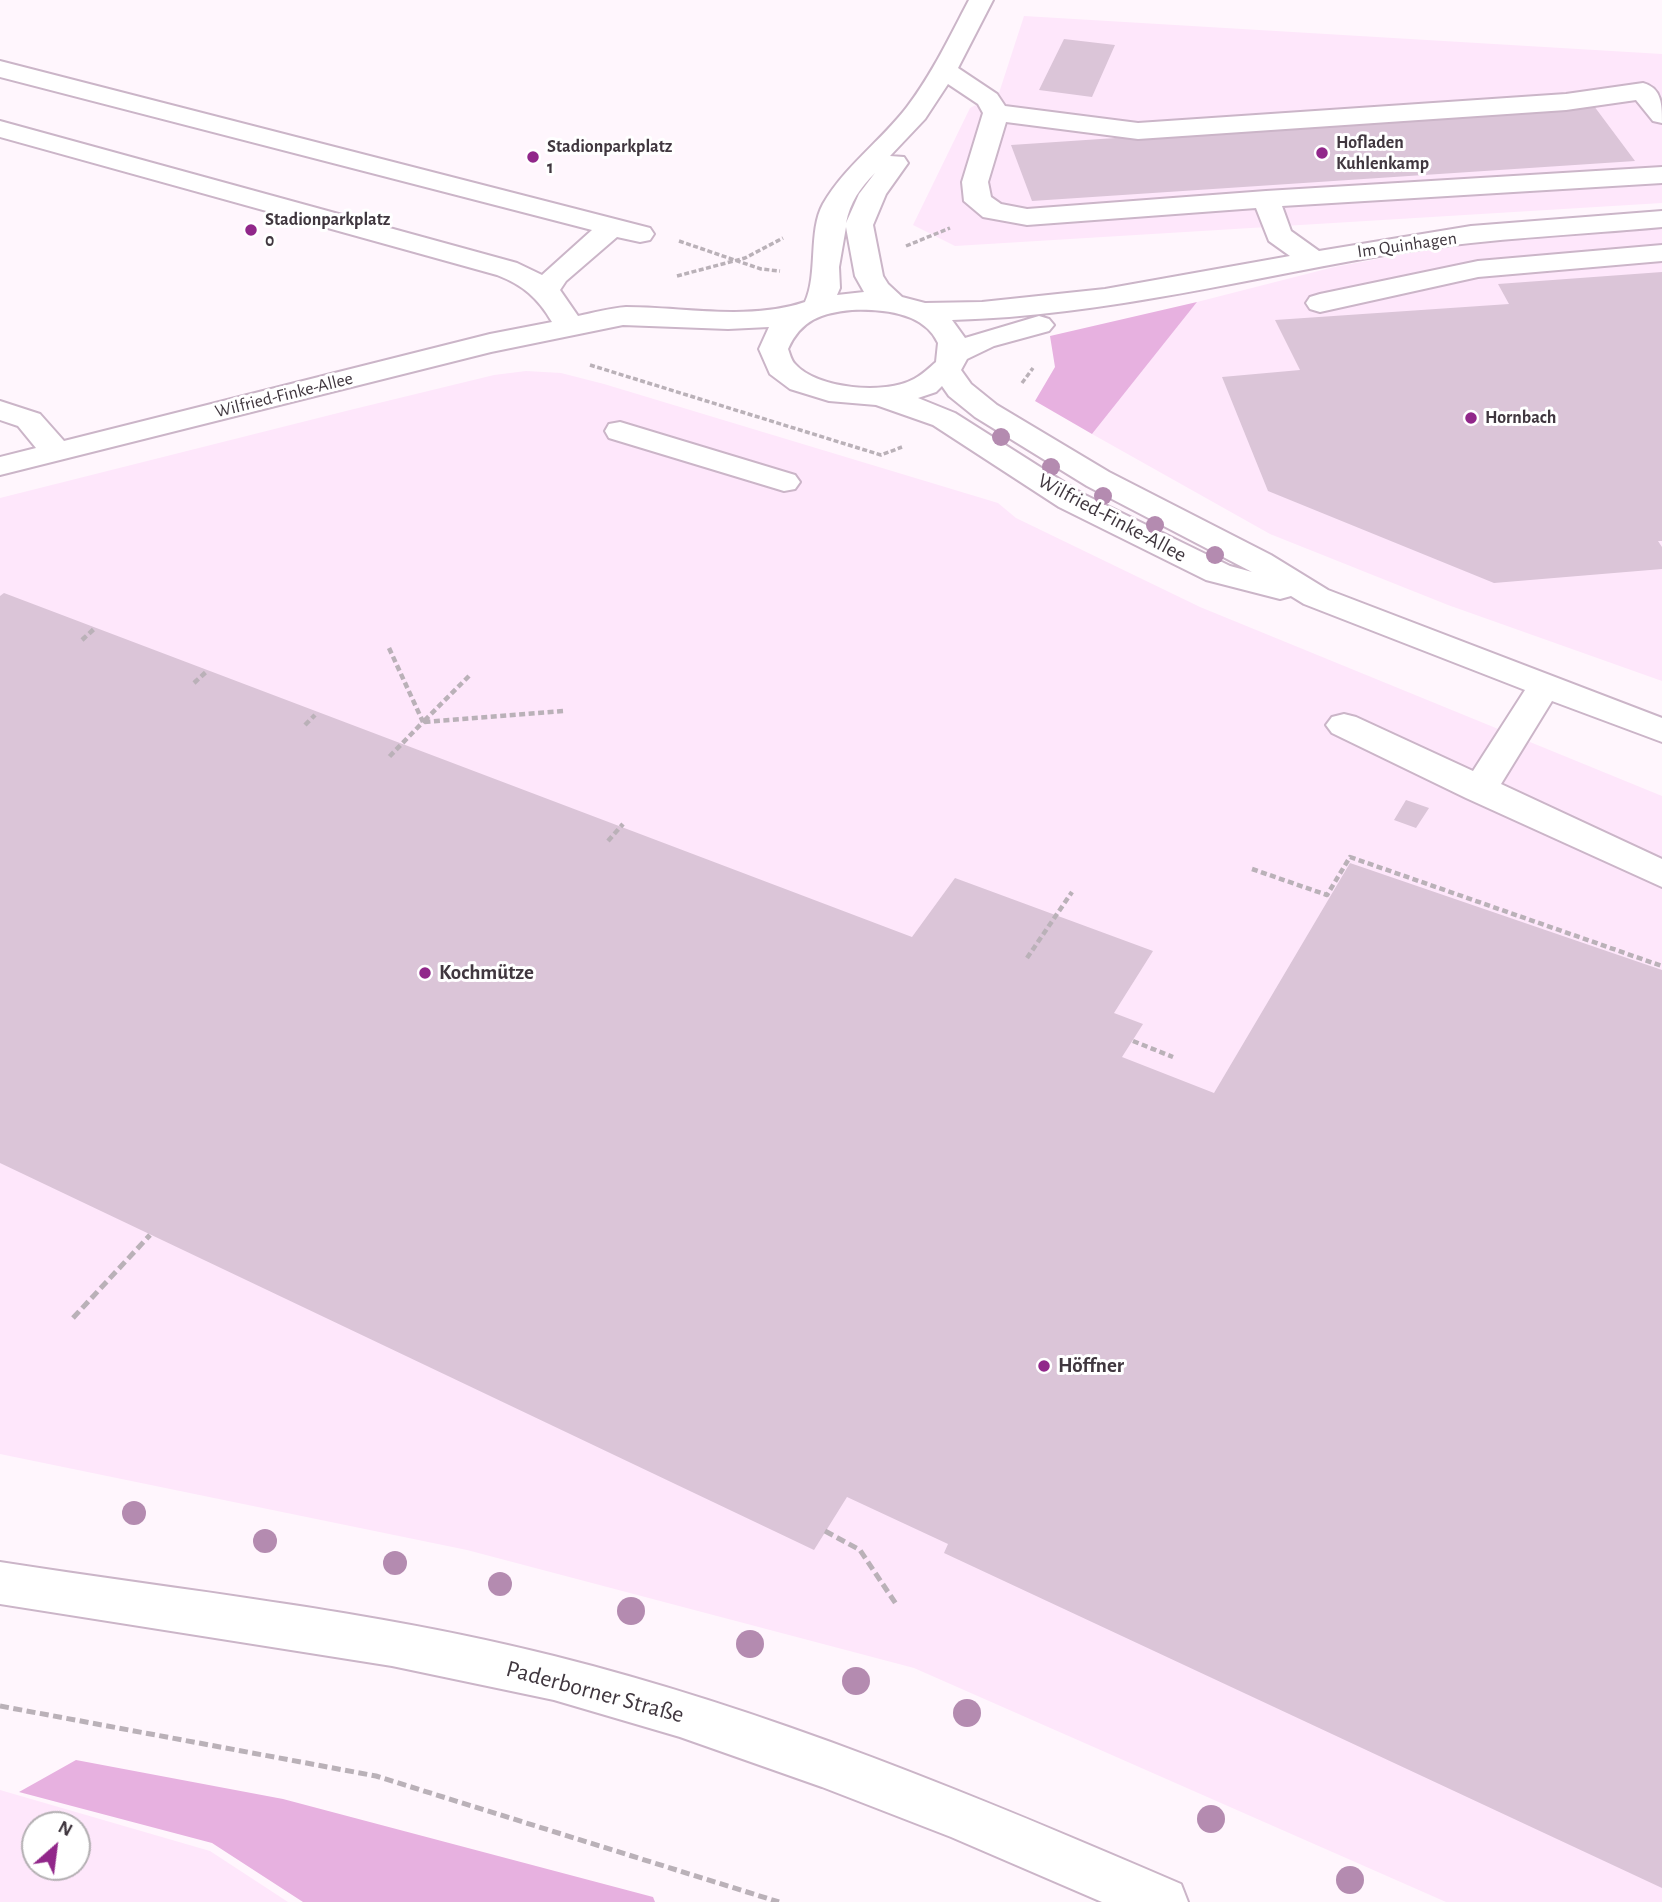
<!DOCTYPE html>
<meta charset="utf-8">
<style>
body{margin:0}
#map{position:relative;width:1662px;height:1902px;overflow:hidden;background:#fff6fd;font-family:"Alegreya Sans",sans-serif}
canvas{display:block}
.north{position:absolute;left:21px;top:1811px;width:70px;height:70px;box-sizing:border-box;background:#fff;border:2px solid #b3afb2;border-radius:50%;rotate:28deg;font-size:19px;font-weight:700;line-height:28px;text-align:center;color:#40373f}
.north::after{content:'';display:block;margin:auto;width:24px;height:32px;background:#91278a;clip-path:polygon(50% 0,100% 100%,50% 72%,0 100%)}
</style>
<div id="map">
<canvas width="1662" height="1902"></canvas>
<div class="north">N</div>
</div>
<script>
const g = document.querySelector('canvas').getContext('2d');
g.lineJoin = 'round';
function paint(path, color) {
  g.fillStyle = color;
  g.fill(path, 'evenodd');
}
function trace(path, color, width, dash) {
  g.strokeStyle = color;
  g.lineWidth = width;
  g.lineCap = dash ? 'butt' : 'round';
  g.setLineDash(dash || []);
  g.stroke(path);
}
function write(font, color, halo, rows, align = 'center') {
  g.font = font + ' "Alegreya Sans",sans-serif';
  g.lineWidth = 6;
  g.setLineDash([]);
  g.textBaseline = 'middle';
  g.strokeStyle = halo;
  g.fillStyle = color;
  for (const [text, x, y, turn = 0] of rows) {
    g.save();
    g.translate(x, y);
    g.rotate((+turn || 0) * Math.PI / 180);
    g.textAlign = isNaN(turn) ? turn : align;
    if (halo) g.strokeText(text, 0, 0);
    g.fillText(text, 0, 0);
    g.restore();
  }
}
paint(new Path2D(`
 M1024,16L1662,54V203L955,246L913,225L970,108L999,93Z
 M1662,225V681L1448,605L1270,534L1092,434L1197,302L1334,267L1443,247Z
 M526,371L561,373L604,384L998,503L1016,518L1200,607L1662,796V1902H1446L914,1668L467,1550L0,1454V498L350,410L494,375Z
 M0,1790L210,1851L288,1902H0ZM35,1825H77V1867H35Z`), '#fee7fb');
paint(new Path2D(`
 M1197,302L1092,434L1035,401L1055,367L1050,336Z
 M76,1760L283,1799L653,1897L655,1902H303L212,1843L19,1792Z`), '#e7b1e0');
paint(new Path2D(`
 M1064,39L1115,45L1092,97L1039,90Z
 M1594,106L1635,161L1032,201L1011,145Z
 M1662,272V541H1658L1662,547V569L1494,583L1268,491L1222,377L1300,370L1275,320L1509,304L1498,284Z
 M4,593L912,937L955,878L1153,951L1114,1013L1143,1024L1122,1057L1214,1093L1350,863L1662,970V1888L944,1553L948,1544L847,1497L814,1550L0,1163V596Z
 M1406,800L1429,808L1416,828L1394,820Z`), '#dbc5d8');
const minor = new Path2D(`
 M969,0H993L958,68L997,94L1005,106L1138,123L1566,94L1643,83C1662,88 1662,105 1662,123L1653,121L1636,100L1566,110L1138,139L1006,122L988,182L991,197L1001,204L1027,209L1266,191L1662,167V183L1282,206L1291,231L1319,251L1471,226L1662,211V227C1577,235 1492,238 1408,251C1256,276 1106,316 952,320L965,338L1039,316L1049,319L1054,325L1049,331L994,346L967,359L961,370L971,384L997,405L1109,472L1271,555L1328,590L1662,718V742L1552,701L1501,784L1662,859V887L1466,798L1332,733L1326,725L1332,717L1344,714L1356,717L1473,771L1525,690L1304,604L1291,596L1280,599L1206,580L1059,507L933,425L876,405L829,401L790,389L770,374L759,349L769,327L728,329L623,325L491,352L0,475V457L36,448L18,426L0,420V401L40,414L64,441L490,334L552,322C538,298 523,285 497,275L0,137V121L517,263L542,275L592,230L0,77V61L650,228L654,234L650,240L640,242L617,237L566,281L560,290L578,316C593,313 610,308 626,307C684,307 749,321 805,302C818,274 808,231 823,204C845,166 881,141 907,107C932,74 950,36 969,0ZM948,84L978,104L983,113L962,182L964,201L983,217L1027,225L1256,208L1269,241L1290,256L1105,289L982,302L925,303L902,297L888,284L883,276L873,225L886,194L908,163L904,157L890,156L925,119ZM875,173L859,194L846,223C850,202 860,188 875,173ZM846,227L855,276L864,292L837,295L840,288L839,267ZM852,310C881,309 924,312 938,343L936,362C929,368 922,375 914,379C885,395 817,389 795,364C791,360 790,354 788,349C801,320 821,313 852,310ZM942,386L949,396L975,417L1087,486L1252,572L1230,566L1081,493L955,413L918,398L936,392Z
 M1662,245V261L1478,277L1320,312L1310,309L1306,303L1310,297L1320,294L1478,261Z
 M620,422L795,475L800,482L795,489L784,491L609,438L605,431L609,424Z
 M0,1562C184,1591 373,1610 554,1656C770,1710 977,1796 1181,1884L1188,1902H1102L951,1837L822,1787L680,1737L554,1700L392,1666L0,1604Z`);
trace(minor, '#cbb5c8', 4);
trace(new Path2D(`
 M679,241L761,269L780,271
 M906,246L950,228
 M677,276L745,258L783,238
 M590,365L881,455L902,447
 M1022,383L1033,368`), '#bab1b8', 3.5, [5, 2.5]);
trace(new Path2D(`
 M82,640L94,629
 M389,648L423,722L389,757
 M469,676L423,722L564,711
 M194,683L206,672
 M305,725L315,715
 M608,841L623,824
 M1252,869L1327,895L1350,857L1662,966
 M1027,958L1072,892
 M1133,1041L1173,1057`), '#bab1b8', 4.5, [6, 3.5]);
trace(new Path2D(`
 M73,1318L150,1235
 M825,1531L860,1550L896,1604
 M0,1706L376,1776L779,1902`), '#bab1b8', 5, [9, 4.5]);
paint(minor, '#fff');
g.fillStyle = '#b48bb0';
for (const [x, y, r] of [
 [1001,437,9],
 [1051,467,9],
 [1103,496,9],
 [1155,525,9],
 [1215,555,9],
 [134,1513,12],
 [265,1541,12],
 [395,1563,12],
 [500,1584,12],
 [631,1611,14],
 [750,1644,14],
 [856,1681,14],
 [967,1713,14],
 [1211,1819,14],
 [1350,1880,14]
]) {
  g.beginPath();
  g.arc(x, y, r, 0, 2 * Math.PI);
  g.fill();
}
for (const [x, y, r, color] of [
 [1322,153,7,"#91278a"],
 [533,157,7,"#91278a"],
 [251,230,7,"#91278a"],
 [1471,418,7,"#91278a"],
 [425,973,7,"#91278a"],
 [1044,1366,7,"#91278a"]
]) {
  const dot = new Path2D();
  dot.arc(x, y, r, 0, 2 * Math.PI);
  g.fillStyle = color;
  g.fill(dot);
  trace(dot, '#fff', 2.5);
}
write('bold 18px', '#40373f', '#fff', [
 ["Hofladen",1336,143],
 ["Kuhlenkamp",1336,164],
 ["Stadionparkplatz",547,147],
 ["1",547,168],
 ["Stadionparkplatz",265,220],
 ["0",265,241],
 ["Hornbach",1485,418]
], 'left');
write('18px', '#40373f', '#fff', [
 ["Im Quinhagen",1407,245,-8],
 ["Wilfried-Finke-Allee",284,395,-14]
]);
write('21px', '#40373f', '#fff', [
 ["Wilfried-Finke-Allee",1112,518,28]
]);
write('bold 21px', '#40373f', '#fff', [
 ["Kochmütze",439,973],
 ["Höffner",1058,1366]
], 'left');
write('24px', '#40373f', '#fff', [
 ["Paderborner Straße",595,1692,15]
]);
</script>
